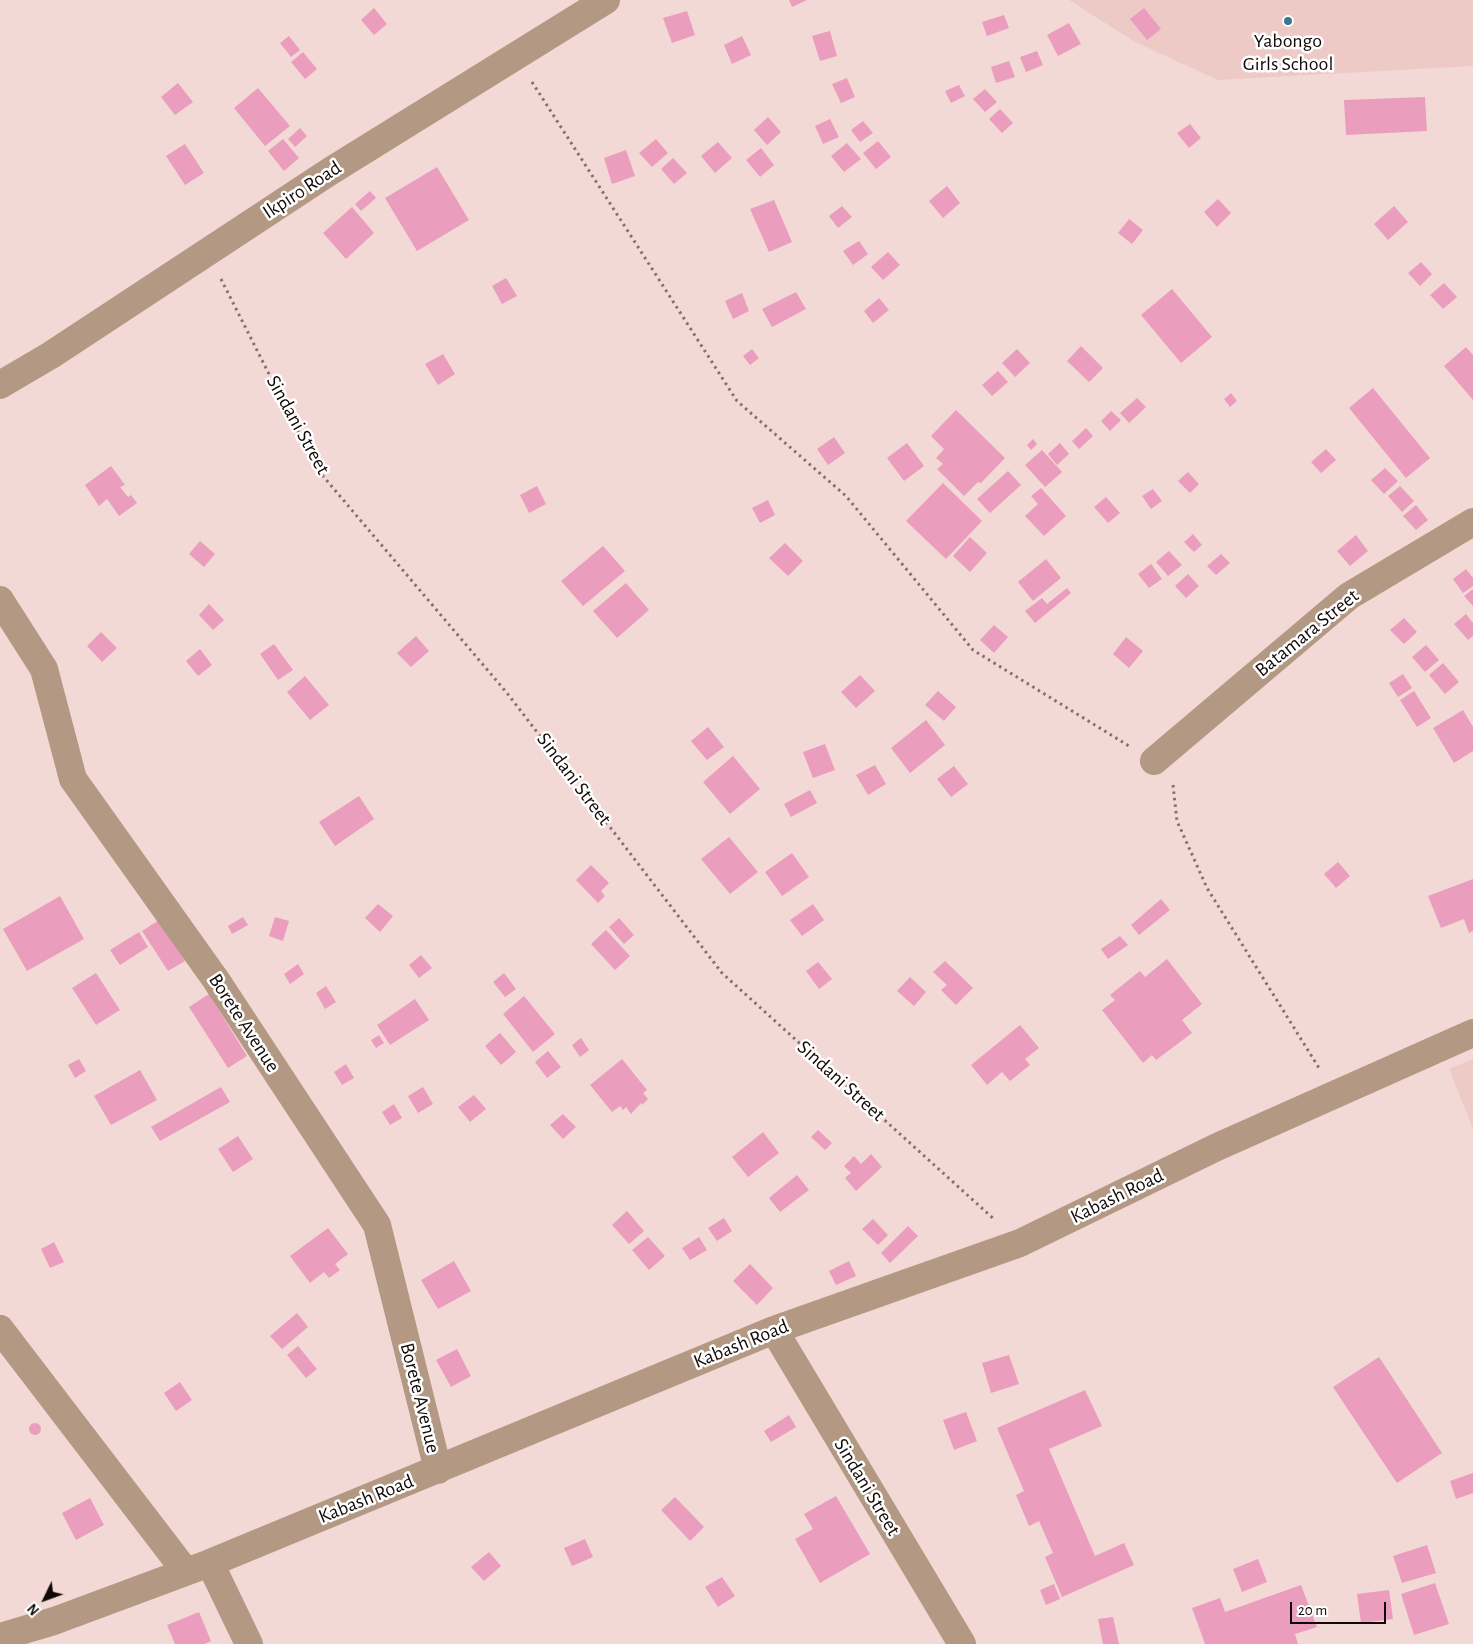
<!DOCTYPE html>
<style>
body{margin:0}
#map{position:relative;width:1473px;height:1644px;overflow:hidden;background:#f3d9d5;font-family:"Alegreya Sans",sans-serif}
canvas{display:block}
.north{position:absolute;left:20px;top:1574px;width:50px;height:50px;-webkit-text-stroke:4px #fff;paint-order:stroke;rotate:228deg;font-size:14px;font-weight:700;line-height:20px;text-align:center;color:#110908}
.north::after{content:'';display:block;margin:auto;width:18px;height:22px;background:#110908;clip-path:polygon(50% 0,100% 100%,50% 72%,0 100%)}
.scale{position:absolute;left:1290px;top:1602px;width:96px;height:22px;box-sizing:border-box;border:2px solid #110908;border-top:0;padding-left:6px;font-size:15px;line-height:18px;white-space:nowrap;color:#110908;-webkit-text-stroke:4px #fff;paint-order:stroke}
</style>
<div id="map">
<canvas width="1473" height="1644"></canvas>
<div class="north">N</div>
<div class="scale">20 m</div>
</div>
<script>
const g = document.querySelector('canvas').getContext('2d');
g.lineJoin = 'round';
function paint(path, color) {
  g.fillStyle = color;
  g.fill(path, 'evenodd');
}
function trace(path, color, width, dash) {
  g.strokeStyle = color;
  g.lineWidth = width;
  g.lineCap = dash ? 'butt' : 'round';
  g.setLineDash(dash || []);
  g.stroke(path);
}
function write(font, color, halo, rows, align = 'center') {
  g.font = font + ' "Alegreya Sans",sans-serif';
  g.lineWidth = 5;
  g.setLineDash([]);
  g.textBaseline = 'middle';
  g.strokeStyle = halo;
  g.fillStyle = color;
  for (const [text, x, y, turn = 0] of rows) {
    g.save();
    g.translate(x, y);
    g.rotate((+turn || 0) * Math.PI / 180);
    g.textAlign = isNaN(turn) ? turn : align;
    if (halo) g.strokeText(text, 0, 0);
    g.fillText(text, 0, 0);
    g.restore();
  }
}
paint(new Path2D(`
 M1069,0H1473V66L1218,80L1135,42Z
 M1473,1059V1129L1449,1069Z`), '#edcac6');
paint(new Path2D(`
 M789,0H807L792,7Z
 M374,8L387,24L374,35L361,20Z
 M1144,8L1161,29L1147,40L1130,19Z
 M687,11L695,35L672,43L663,18Z
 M1004,15L1009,28L987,36L982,22Z
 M1069,23L1081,44L1058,56L1047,35Z
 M830,31L837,56L820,61L812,36Z
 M289,36L300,50L291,57L280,43Z
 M742,36L751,55L732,64L724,45Z
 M1037,51L1043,65L1026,72L1020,57Z
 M303,52L317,69L305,79L291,62Z
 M1009,61L1015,77L996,83L991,67Z
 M847,78L855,97L841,103L832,84Z
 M178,83L193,102L175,115L161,97Z
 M959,85L965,96L951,103L945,91Z
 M258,88L290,126L265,146L234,108Z
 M985,89L997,102L985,112L973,99Z
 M1425,97L1427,131L1346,135L1344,100Z
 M1000,109L1013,123L1002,133L989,119Z
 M768,117L781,132L767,145L754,130Z
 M830,119L839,137L823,144L815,126Z
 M863,121L873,133L860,142L851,130Z
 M1190,124L1201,138L1189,148L1177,133Z
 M300,128L307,136L295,147L288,139Z
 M283,139L299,158L284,171L268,151Z
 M656,139L668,153L652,167L639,153Z
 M878,141L891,157L876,169L863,153Z
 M718,142L732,158L715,173L701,156Z
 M847,143L861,159L844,172L831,156Z
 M185,144L204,173L185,185L166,156Z
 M761,148L774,165L760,177L746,160Z
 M626,150L635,176L612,184L604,158Z
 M673,158L687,173L674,184L661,169Z
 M437,167L469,220L417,251L385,198Z
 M947,186L960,203L943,218L929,201Z
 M370,191L376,198L361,211L355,204Z
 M1218,199L1231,213L1217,227L1204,212Z
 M774,200L792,242L769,252L750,209Z
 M842,206L852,217L838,228L829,216Z
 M1394,206L1408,222L1388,240L1374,224Z
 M352,207L374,233L346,259L323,233Z
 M1129,219L1143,230L1132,244L1118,233Z
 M859,241L868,254L853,265L843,251Z
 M888,252L900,265L883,280L871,267Z
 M1421,262L1432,274L1420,286L1408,273Z
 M506,278L517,296L502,304L492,286Z
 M1444,283L1457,297L1443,309L1430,295Z
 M1172,289L1212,337L1181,363L1141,315Z
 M796,292L806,309L772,327L762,309Z
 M742,293L749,311L733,319L725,301Z
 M879,298L889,310L873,323L864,311Z
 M1081,346L1103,368L1089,382L1067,361Z
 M1466,347L1473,355V400L1444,366Z
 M752,349L759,358L750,365L743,356Z
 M1017,349L1030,363L1015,377L1002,363Z
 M443,354L455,374L438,385L425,364Z
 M998,371L1008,382L992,396L982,385Z
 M1373,388L1430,458L1406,478L1349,408Z
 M1231,393L1237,401L1230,407L1224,399Z
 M1137,398L1146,407L1129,423L1120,413Z
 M956,410L1005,458L981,483L978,482L964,496L937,469L943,464L936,458L944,449L931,436Z
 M1111,411L1121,420L1110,431L1101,421Z
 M1086,428L1093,436L1079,449L1072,441Z
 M834,437L845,453L828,465L817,449Z
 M1033,439L1037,444L1031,450L1027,445Z
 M907,443L924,466L904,481L887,458Z
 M1060,443L1069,454L1057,465L1048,454Z
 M1326,449L1336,460L1321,473L1311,462Z
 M1042,450L1062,472L1045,487L1025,465Z
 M111,466L125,485L120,487L128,497L131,495L137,503L119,516L107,499L99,506L85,485Z
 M1385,468L1398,481L1384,494L1371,480Z
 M1008,471L1021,485L990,513L977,499Z
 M1188,472L1199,484L1190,493L1178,481Z
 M943,483L982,521L946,559L906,521Z
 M537,486L546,504L529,513L520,495Z
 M1400,486L1414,501L1402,512L1388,496Z
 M1041,488L1066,516L1044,536L1025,516L1038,504L1031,496Z
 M1153,489L1162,501L1151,509L1142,496Z
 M1106,497L1120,513L1108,523L1094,507Z
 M768,500L775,515L760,523L752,508Z
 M1416,505L1428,520L1416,530L1403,516Z
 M1193,534L1202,545L1194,552L1184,542Z
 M1356,535L1368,551L1350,566L1337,551Z
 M970,537L987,553L970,572L953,556Z
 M200,541L215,554L204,567L189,554Z
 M785,543L803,561L788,576L769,558Z
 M603,546L625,571L583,606L561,581Z
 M1169,551L1182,565L1168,576L1156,562Z
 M1221,554L1230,563L1216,575L1207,566Z
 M1046,559L1061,578L1033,601L1018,582Z
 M1151,564L1162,579L1149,588L1138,574Z
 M1466,569L1473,578V586L1463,593L1453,579Z
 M1188,574L1199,586L1186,598L1175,586Z
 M626,583L649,610L617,638L593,611Z
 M1067,588L1071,593L1035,623L1025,611L1042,598L1047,604Z
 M1473,589V606L1464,596Z
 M209,604L224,620L213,630L199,615Z
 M1466,614L1473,623V636L1468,640L1454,624Z
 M1404,618L1417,632L1404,644L1390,630Z
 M994,625L1008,637L994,653L980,640Z
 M101,632L117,648L102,662L87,646Z
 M416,636L429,651L411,667L397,653Z
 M1126,637L1143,651L1129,668L1113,654Z
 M274,644L293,670L278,680L260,654Z
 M1426,645L1439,660L1425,672L1412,657Z
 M200,649L212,665L198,676L186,661Z
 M1443,663L1459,682L1445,694L1429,675Z
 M1403,674L1412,688L1398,697L1389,683Z
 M860,675L875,691L856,708L841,692Z
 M305,676L329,705L310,720L287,692Z
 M938,691L956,707L944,721L925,705Z
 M1414,691L1431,718L1417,727L1400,700Z
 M1463,710L1473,727V751L1454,763L1433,728Z
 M926,720L945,745L910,773L891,748Z
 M708,727L724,747L707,760L691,741Z
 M825,744L835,770L813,778L803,752Z
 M733,756L760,789L730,814L703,782Z
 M875,765L886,784L868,795L856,775Z
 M954,766L968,784L951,797L937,779Z
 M810,790L817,803L791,817L784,804Z
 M359,796L374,819L335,846L319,822Z
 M729,837L758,872L730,894L701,859Z
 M792,853L809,877L782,896L765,872Z
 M1338,862L1350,876L1336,888L1324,874Z
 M591,865L609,883L601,891L605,896L598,903L576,880Z
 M1473,879V931L1469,933L1464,919L1441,928L1428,896Z
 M60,896L84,939L27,971L3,929Z
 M1161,899L1170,910L1139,935L1131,925Z
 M378,904L393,916L380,932L365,918Z
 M813,904L824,920L802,936L790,920Z
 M243,917L248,925L232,934L228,926Z
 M275,917L289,921L283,941L269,936Z
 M619,918L634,935L624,944L609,927Z
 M159,920L185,961L168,971L142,931Z
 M606,930L630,956L615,970L591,944Z
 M139,932L148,947L120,965L110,950Z
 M1120,936L1128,945L1108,959L1101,949Z
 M421,955L432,968L419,978L409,965Z
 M1167,959L1202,1004L1182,1020L1192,1033L1156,1060L1152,1055L1143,1063L1102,1010L1115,1000L1110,995L1140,971L1145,977Z
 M945,961L973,988L956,1005L941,990L947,985L933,972Z
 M818,962L832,979L819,989L806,971Z
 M298,964L304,974L290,984L284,974Z
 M96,973L120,1010L96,1025L72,988Z
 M504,973L516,989L505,997L493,982Z
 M910,977L926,992L914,1006L897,991Z
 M326,986L336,1002L325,1009L316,993Z
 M209,994L247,1056L228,1068L189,1007Z
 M524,996L555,1034L533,1052L503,1014Z
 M415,999L429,1020L390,1045L377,1025Z
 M1020,1025L1039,1048L1025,1059L1030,1065L1010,1081L1002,1072L987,1085L971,1065Z
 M500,1033L516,1052L501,1065L485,1046Z
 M379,1035L384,1043L376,1048L371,1040Z
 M581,1038L589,1050L580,1057L572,1045Z
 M548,1051L561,1067L547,1078L535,1062Z
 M79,1059L86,1071L75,1078L68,1065Z
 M622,1059L647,1090L643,1093L648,1099L642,1105L641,1103L631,1114L626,1107L623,1110L620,1106L612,1112L590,1085Z
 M346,1064L354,1078L342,1085L334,1072Z
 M140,1070L157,1100L111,1125L94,1096Z
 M221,1087L230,1102L160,1141L151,1127Z
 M423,1087L433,1104L418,1113L408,1096Z
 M474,1095L486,1109L470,1122L458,1107Z
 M394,1104L402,1118L390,1125L382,1112Z
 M563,1114L576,1127L563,1139L550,1125Z
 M818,1130L832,1143L825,1150L811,1137Z
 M763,1132L779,1153L748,1177L732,1157Z
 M238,1136L253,1159L233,1172L218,1149Z
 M871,1154L882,1167L856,1191L845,1178L851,1173L844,1166L854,1156L861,1164Z
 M797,1175L809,1190L780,1212L769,1198Z
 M627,1211L644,1231L629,1244L612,1225Z
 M724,1218L732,1231L717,1241L708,1228Z
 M873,1219L888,1235L878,1245L862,1229Z
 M908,1226L918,1236L890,1263L881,1253Z
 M328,1228L348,1254L335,1264L340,1270L329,1278L324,1272L310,1283L290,1256Z
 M648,1237L665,1256L649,1270L632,1250Z
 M699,1237L707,1250L690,1260L682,1248Z
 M54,1242L64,1262L50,1268L41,1249Z
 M454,1261L471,1291L438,1309L421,1280Z
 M849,1261L856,1276L836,1285L829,1271Z
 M750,1264L773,1288L757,1305L733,1281Z
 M297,1313L308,1327L282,1349L270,1336Z
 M298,1346L317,1369L306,1378L287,1355Z
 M457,1349L471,1376L451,1387L436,1360Z
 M1009,1355L1019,1384L991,1393L982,1363Z
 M1379,1357L1442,1453L1397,1483L1333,1387Z
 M180,1382L192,1400L176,1411L164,1393Z
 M1085,1390L1102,1426L1049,1449L1095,1556L1124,1543L1134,1565L1062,1597L1045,1557L1053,1553L1039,1521L1029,1526L1016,1495L1024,1491L997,1428Z
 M966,1412L977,1441L954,1450L943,1420Z
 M789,1415L796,1427L771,1442L764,1431Z
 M29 1429a6 6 0 1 1 12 0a6 6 0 1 1-12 0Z
 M1473,1473V1493L1456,1499L1450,1481Z
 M836,1496L870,1554L820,1583L795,1539L813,1529L804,1514Z
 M675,1497L704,1527L690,1541L661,1510Z
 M90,1498L104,1525L76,1540L62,1513Z
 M585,1539L593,1557L572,1566L564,1548Z
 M1427,1545L1436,1573L1402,1583L1393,1556Z
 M489,1552L501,1566L484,1581L471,1567Z
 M1258,1559L1267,1582L1242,1592L1233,1569Z
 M722,1577L735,1596L718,1607L705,1587Z
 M1435,1583L1449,1624L1414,1635L1401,1594Z
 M1054,1584L1060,1599L1046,1605L1040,1590Z
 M1301,1585L1317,1627L1295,1634L1298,1644H1205L1192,1608L1220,1598L1225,1612Z
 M1389,1590L1393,1619L1361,1623L1357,1594Z
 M199,1612L211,1641L204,1644H175L167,1625Z
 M1113,1617L1119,1644H1103L1098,1619Z`), '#ea9dbd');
trace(new Path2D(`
 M532,82L737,401L846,496L973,650L1129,746
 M221,279L317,469L507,693L722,973L995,1220
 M1173,785L1177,821L1207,888L1319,1068`), '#82716e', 3, [2.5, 4]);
trace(new Path2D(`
 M0,600L44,669L73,779L216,980L377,1225L438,1470
 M1154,761L1349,596L1473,522
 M0,1329L186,1572
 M774,1330L962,1644
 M210,1563L249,1644
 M0,1637L54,1621L210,1563L774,1330L1020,1243L1217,1147L1473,1033`), '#b39883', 28);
trace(new Path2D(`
 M0,385L51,355L329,172L606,0`), '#b39883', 28);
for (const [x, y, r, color] of [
 [1288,21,5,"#39798c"]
]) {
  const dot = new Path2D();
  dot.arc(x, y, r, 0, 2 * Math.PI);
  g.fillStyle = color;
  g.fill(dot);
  trace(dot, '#fff', 2);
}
write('20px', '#110908', '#fff', [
 ["Yabongo",1288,41],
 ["Girls School",1288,64]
]);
write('20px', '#110908', '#fff', [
 ["Ikpiro Road",302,190,-33],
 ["Sindani Street",298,425,61],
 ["Batamara Street",1307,633,-39],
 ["Sindani Street",574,779,53],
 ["Borete Avenue",244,1023,57],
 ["Sindani Street",841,1081,42],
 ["Kabash Road",1117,1196,-26],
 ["Kabash Road",741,1344,-22],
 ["Borete Avenue",420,1398,76],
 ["Sindani Street",867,1487,59],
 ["Kabash Road",366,1499,-22]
]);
</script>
